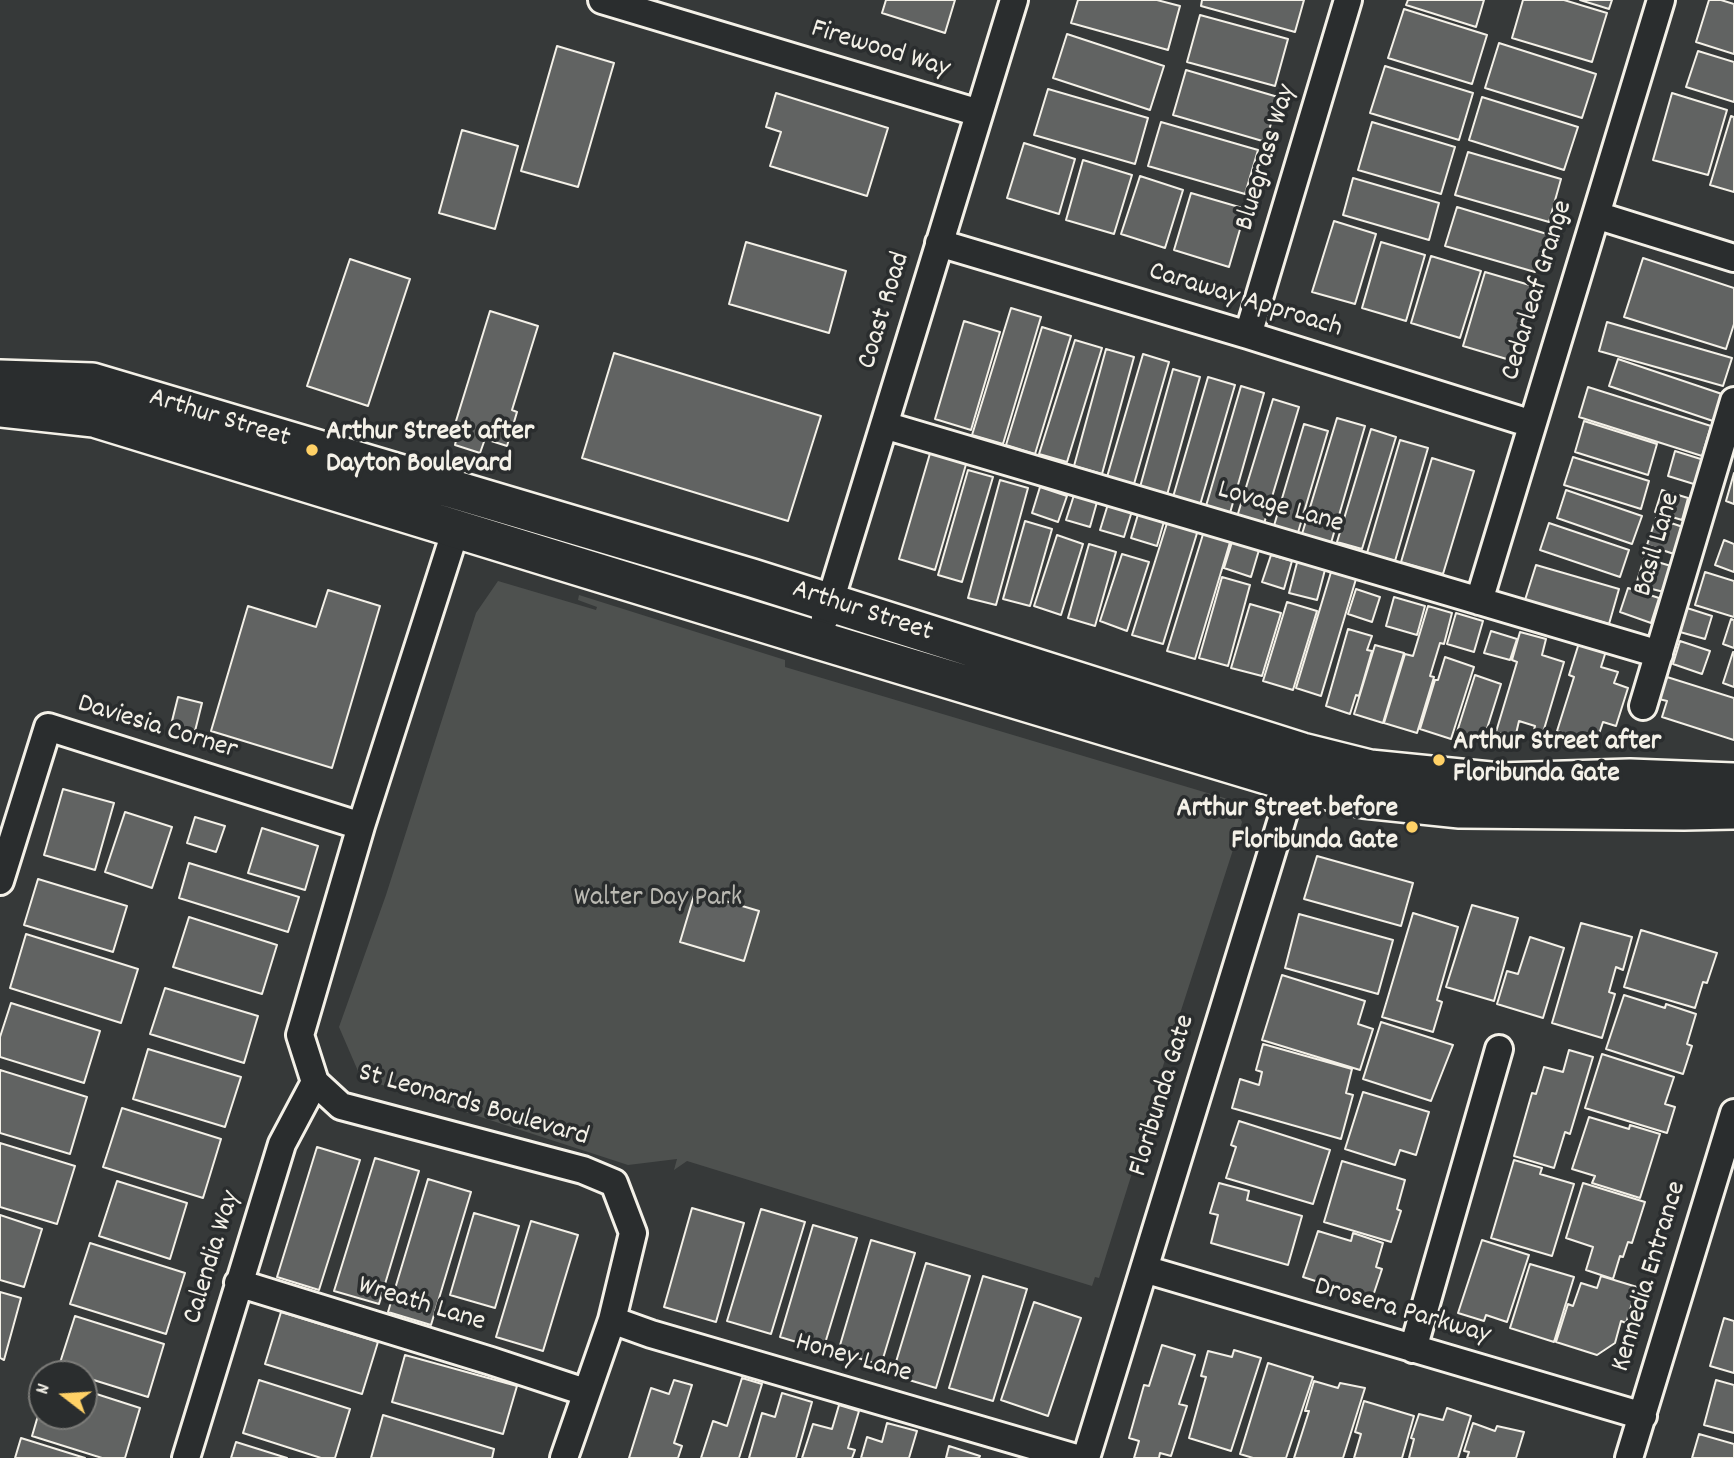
<!DOCTYPE html>
<style>
body{margin:0}
#map{position:relative;width:1734px;height:1458px;overflow:hidden;background:#363939;font-family:Dekko,sans-serif}
canvas{display:block}
.north{position:absolute;left:28px;top:1360px;width:70px;height:70px;box-sizing:border-box;background:#2a2d2e;border:2px solid #7b7b78;border-radius:50%;rotate:287deg;font-size:19px;font-weight:700;line-height:28px;text-align:center;color:#f4f1e8}
.north::after{content:'';display:block;margin:auto;width:24px;height:32px;background:#ffd166;clip-path:polygon(50% 0,100% 100%,50% 72%,0 100%)}
</style>
<div id="map">
<canvas width="1734" height="1458"></canvas>
<div class="north">N</div>
</div>
<script>
const g = document.querySelector('canvas').getContext('2d');
g.lineJoin = 'round';
function paint(path, color) {
  g.fillStyle = color;
  g.fill(path, 'evenodd');
}
function trace(path, color, width, dash) {
  g.strokeStyle = color;
  g.lineWidth = width;
  g.lineCap = dash ? 'butt' : 'round';
  g.setLineDash(dash || []);
  g.stroke(path);
}
function write(font, color, halo, rows, align = 'center') {
  g.font = font + ' Dekko,sans-serif';
  g.lineWidth = 7;
  g.setLineDash([]);
  g.textBaseline = 'middle';
  g.strokeStyle = halo;
  g.fillStyle = color;
  for (const [text, x, y, turn = 0] of rows) {
    g.save();
    g.translate(x, y);
    g.rotate((+turn || 0) * Math.PI / 180);
    g.textAlign = isNaN(turn) ? turn : align;
    if (halo) g.strokeText(text, 0, 0);
    g.fillText(text, 0, 0);
    g.restore();
  }
}
paint(new Path2D(`
 M498,581L596,610L597,607L578,600L579,595L785,660V667L1231,800L1242,822L1142,1131L1144,1135L1099,1278L1095,1277L1092,1286L687,1161L674,1170L677,1159L628,1165L361,1078L339,1027L386,895L476,613Z`), '#4e514f');
const building = new Path2D(`
 M886,0H955L945,33L882,13Z
 M1078,0H1157L1180,6L1168,50L1071,23Z
 M1202,0H1304L1295,32L1201,6Z
 M1408,0H1484L1476,27L1406,5Z
 M1523,0H1564L1607,13L1592,62L1512,38Z
 M1580,0H1612L1609,9Z
 M1709,0H1721L1734,4V54L1696,42Z
 M1404,9L1487,35L1472,84L1388,58Z
 M1200,15L1288,39L1275,86L1187,62Z
 M1067,34L1164,66L1150,110L1053,78Z
 M1499,43L1596,74L1582,118L1485,88Z
 M557,46L614,63L578,187L521,171Z
 M1698,51L1734,62V102L1686,87Z
 M1385,66L1473,93L1459,140L1370,113Z
 M1186,70L1278,97L1266,142L1173,115Z
 M1048,89L1148,118L1135,164L1034,135Z
 M776,93L888,128L867,196L770,166L781,132L766,127Z
 M1672,93L1727,110L1708,175L1653,160Z
 M1482,97L1578,127L1564,170L1469,140Z
 M1731,116L1734,117V192L1710,185Z
 M1161,122L1258,150L1245,194L1148,166Z
 M1372,122L1455,147L1441,194L1358,170Z
 M462,130L518,146L495,229L439,213Z
 M1024,143L1075,159L1059,214L1007,198Z
 M1468,152L1561,179L1549,222L1455,195Z
 M1083,160L1132,175L1114,234L1066,220Z
 M1140,176L1183,190L1165,248L1121,234Z
 M1353,178L1439,203L1429,240L1343,215Z
 M1191,193L1246,209L1229,267L1174,250Z
 M1457,207L1547,234L1535,272L1445,246Z
 M1334,221L1376,234L1355,304L1312,292Z
 M746,242L846,271L829,333L729,304Z
 M1381,242L1425,255L1406,321L1362,308Z
 M1431,256L1481,271L1460,338L1411,323Z
 M1643,258L1734,288V324L1726,349L1624,317Z
 M350,259L410,279L368,406L307,386Z
 M1485,272L1533,286L1510,360L1463,346Z
 M1011,308L1041,317L1003,444L972,435Z
 M490,311L538,326L512,410L517,412L507,446L485,439L480,453L455,445L457,436L452,434Z
 M964,321L1000,332L971,430L935,419Z
 M1607,322L1732,358L1723,386L1599,351Z
 M1042,327L1071,336L1035,454L1006,445Z
 M1075,340L1102,348L1067,462L1039,454Z
 M1106,349L1134,357L1102,474L1074,466Z
 M614,353L821,416L788,521L582,458Z
 M1143,354L1169,362L1134,484L1107,477Z
 M1618,359L1722,394L1713,421L1609,386Z
 M1173,369L1200,377L1167,495L1140,487Z
 M1208,377L1235,385L1200,505L1173,497Z
 M1241,386L1264,393L1230,513L1206,506Z
 M1588,387L1711,426L1702,456L1579,417Z
 M1273,399L1299,407L1263,527L1236,520Z
 M1337,418L1365,426L1331,543L1302,534Z
 M1584,421L1657,444L1648,475L1575,452Z
 M1304,424L1328,431L1297,536L1273,529Z
 M1371,429L1396,437L1362,549L1337,542Z
 M1400,440L1428,448L1395,561L1367,553Z
 M931,450L967,461L935,570L899,559Z
 M1675,451L1704,460L1697,485L1668,476Z
 M1573,457L1649,481L1641,509L1564,485Z
 M1432,458L1474,471L1443,574L1401,562Z
 M968,470L993,477L962,582L938,575Z
 M1734,473V504L1726,501Z
 M1000,480L1028,488L996,605L968,598Z
 M1040,487L1067,496L1058,522L1032,513Z
 M1566,490L1642,516L1632,544L1557,518Z
 M1662,490L1688,498L1682,520L1655,512Z
 M1074,495L1097,502L1090,527L1066,520Z
 M1108,504L1132,511L1124,537L1100,530Z
 M1139,511L1165,518L1157,546L1131,538Z
 M1656,518L1683,527L1674,554L1647,545Z
 M1168,520L1198,530L1163,644L1132,635Z
 M1025,521L1052,529L1030,606L1003,599Z
 M1549,523L1629,550L1620,577L1540,550Z
 M1204,531L1231,539L1195,659L1167,651Z
 M1057,535L1083,544L1061,615L1034,606Z
 M1724,540L1734,544V572L1715,565Z
 M1232,542L1259,550L1251,577L1224,568Z
 M1089,544L1116,552L1095,626L1068,618Z
 M1122,554L1149,562L1127,631L1100,621Z
 M1271,555L1292,561L1284,589L1262,582Z
 M1644,558L1671,566L1664,592L1636,585Z
 M1298,559L1326,566L1317,600L1289,593Z
 M1536,565L1619,589L1609,624L1525,600Z
 M1331,572L1356,579L1321,696L1296,688Z
 M1705,572L1734,581V617L1695,605Z
 M1222,577L1250,585L1228,666L1199,658Z
 M1628,588L1659,598L1651,623L1620,612Z
 M1356,589L1380,597L1372,622L1348,614Z
 M328,590L380,606L332,768L211,731L248,606L316,627Z
 M1394,597L1425,606L1417,635L1386,626Z
 M1287,602L1317,611L1293,690L1263,681Z
 M1250,604L1281,613L1262,676L1231,668Z
 M1428,606L1452,613L1444,644L1440,643L1430,676L1434,677L1417,733L1384,723L1405,654L1413,656Z
 M1687,608L1712,616L1705,639L1680,632Z
 M1456,613L1483,621L1474,652L1447,644Z
 M1731,619L1734,620V648L1723,644Z
 M1348,629L1372,636L1367,650L1372,651L1359,696L1356,695L1350,714L1326,706Z
 M1491,631L1517,639L1510,660L1484,653Z
 M1520,632L1546,639L1542,655L1564,662L1542,736L1533,734L1535,726L1519,721L1515,738L1496,732L1517,662L1512,660Z
 M1680,641L1710,651L1702,674L1673,664Z
 M1579,643L1606,651L1601,667L1618,672L1614,683L1628,688L1616,726L1603,722L1596,743L1557,731L1574,677L1569,675Z
 M1375,645L1404,653L1383,723L1354,714Z
 M1733,652H1734V687L1723,683Z
 M1445,657L1474,667L1451,739L1420,729L1435,680H1438Z
 M1475,675L1501,684L1485,735H1456Z
 M1667,677L1734,698V740L1662,717L1667,701L1659,699Z
 M178,697L202,703L195,731L171,725Z
 M63,789L114,803L95,870L44,855Z
 M125,812L172,827L152,888L105,872Z
 M195,817L225,826L216,852L187,843Z
 M262,828L318,846L305,890L248,873Z
 M1317,856L1413,883L1401,926L1304,899Z
 M189,863L299,897L288,932L179,898Z
 M38,879L127,906L113,952L24,925Z
 M695,892L759,911L744,961L680,942Z
 M1472,905L1518,918L1494,1001L1446,987Z
 M1413,913L1458,927L1437,1000L1442,1002L1433,1032L1382,1017Z
 M1299,914L1393,940L1378,994L1285,968Z
 M189,917L277,945L262,994L173,967Z
 M1581,923L1632,937L1623,970L1616,967L1609,992L1615,994L1602,1038L1552,1023Z
 M1641,930L1717,953L1707,983L1703,982L1695,1008L1624,987Z
 M26,934L138,969L121,1023L10,988Z
 M1530,937L1564,948L1543,1018L1497,1004L1507,971L1518,974Z
 M1282,975L1365,1001L1358,1024L1373,1029L1360,1070L1262,1040Z
 M165,988L258,1016L244,1063L150,1034Z
 M1624,995L1665,1008L1666,1004L1696,1014L1687,1044L1692,1046L1683,1074L1606,1049Z
 M11,1003L100,1031L84,1083L0,1057V1037Z
 M1381,1022L1453,1045L1431,1101L1363,1079Z
 M1263,1044L1352,1069L1346,1093L1353,1095L1341,1139L1232,1108L1240,1079L1259,1085L1262,1072L1256,1070Z
 M148,1049L241,1077L225,1127L133,1099Z
 M1569,1050L1593,1057L1570,1134L1565,1132L1554,1168L1514,1156L1532,1093L1536,1094L1544,1067L1563,1072Z
 M1602,1054L1674,1077L1665,1104L1675,1107L1667,1133L1585,1108Z
 M0,1070L87,1097L70,1154L0,1133Z
 M1363,1092L1429,1112L1416,1155L1400,1150L1395,1165L1345,1149Z
 M122,1108L221,1139L203,1198L103,1167Z
 M1589,1117L1629,1129L1630,1125L1660,1134L1640,1198L1592,1183L1595,1176L1572,1169Z
 M1239,1121L1330,1150L1313,1204L1226,1178L1236,1147L1231,1145Z
 M0,1143L75,1166L57,1224L0,1207Z
 M317,1147L360,1160L319,1290L277,1277Z
 M375,1158L419,1171L379,1304L334,1291Z
 M1514,1160L1542,1168L1540,1174L1574,1184L1552,1256L1491,1238Z
 M1342,1161L1405,1180L1397,1209L1401,1211L1391,1242L1324,1222Z
 M428,1179L471,1192L431,1325L388,1312Z
 M117,1181L187,1203L170,1259L99,1236Z
 M1219,1183L1249,1191L1247,1200L1302,1216L1288,1265L1211,1243L1218,1215L1210,1213Z
 M1583,1183L1645,1202L1632,1243L1628,1242L1623,1257L1620,1256L1613,1279L1586,1270L1593,1247L1566,1238Z
 M692,1208L744,1223L716,1322L664,1307Z
 M761,1209L805,1222L771,1334L727,1321Z
 M474,1213L519,1226L495,1308L450,1295Z
 M0,1215L42,1229L24,1287L0,1280Z
 M531,1221L578,1235L543,1351L496,1337Z
 M813,1225L857,1238L823,1350L780,1337Z
 M1318,1231L1351,1241L1353,1233L1383,1243L1376,1267L1382,1269L1372,1299L1303,1277Z
 M871,1240L915,1253L881,1365L838,1352Z
 M1482,1240L1529,1255L1507,1322L1486,1315L1484,1321L1458,1313Z
 M90,1243L185,1273L166,1334L70,1304Z
 M926,1263L970,1276L936,1388L892,1375Z
 M1530,1264L1574,1277L1554,1342L1510,1328Z
 M983,1276L1027,1289L993,1401L949,1388Z
 M1601,1276L1637,1287L1626,1323L1621,1321L1615,1343L1597,1355L1556,1342L1568,1304L1573,1306L1581,1283L1597,1288Z
 M0,1292L21,1298L4,1360L0,1358Z
 M1034,1302L1081,1318L1048,1416L1001,1400Z
 M281,1312L378,1342L362,1394L265,1364Z
 M75,1316L164,1344L148,1397L84,1377V1374H73L58,1369Z
 M1724,1318L1734,1321V1373L1710,1366Z
 M1162,1345L1195,1355L1179,1404L1187,1406L1171,1456L1160,1453L1159,1458H1134L1139,1441L1129,1438L1144,1385L1149,1386Z
 M1234,1350L1261,1358L1231,1451L1189,1438L1206,1377L1201,1376L1208,1351L1232,1357Z
 M405,1355L517,1386L503,1434L392,1402Z
 M1268,1363L1313,1377L1286,1458H1253L1240,1454Z
 M742,1378L762,1384L739,1458H701L713,1421L727,1426Z
 M259,1380L350,1409L335,1458H321L243,1433Z
 M674,1380L692,1385L674,1443L682,1446L678,1458H629L651,1388L669,1394Z
 M1716,1380L1734,1385V1433L1704,1425Z
 M1314,1381L1338,1388L1340,1383L1365,1388L1343,1458H1294L1309,1411H1305Z
 M84,1390L140,1408L125,1458H102L32,1436L42,1402V1416H84Z
 M782,1393L812,1402L796,1458H749L762,1413L775,1417Z
 M1364,1401L1414,1416L1402,1458H1354L1361,1434L1355,1432Z
 M839,1405L859,1411L848,1448L855,1450L852,1458H802L813,1424L832,1429Z
 M1447,1408L1471,1416L1458,1458H1409L1414,1439L1411,1438L1419,1414L1443,1420Z
 M383,1415L494,1449L492,1458H371Z
 M887,1423L917,1431L909,1458H861L867,1437L882,1442Z
 M1473,1423L1495,1431L1497,1426L1524,1432L1516,1458H1467L1469,1452L1464,1451Z
 M1699,1434L1734,1444V1458H1692Z
 M21,1438L85,1458H15Z
 M236,1442L287,1458H231Z
 M949,1446L980,1456L979,1458H946Z`);
paint(building, '#616362');
trace(building, '#f4f1e8', 2);
const street = new Path2D(`
 M602,0L979,113
 M1596,215L1734,258
 M939,243L1248,335L1532,424
 M1248,335L1348,0
 M884,425L1659,654
 M456,529L361,826L300,1035L315,1082L341,1106L583,1170L614,1183L633,1233L612,1320L564,1458
 M1479,601L1661,0
 M825,618L1014,0
 M1643,706L1734,401
 M0,881L48,727L361,826
 M1144,1269L1643,1416
 M238,1283L491,1361L585,1392
 M612,1320L651,1334L1076,1458
 M1413,1349L1499,1049
 M186,1458L282,1144L315,1082
 M1086,1458L1298,767
 M1629,1458L1734,1113`);
const secondary = new Path2D(`
 M0,379L92,382L752,578L1302,752L1370,769L1500,782L1630,778L1734,782
 M0,408L94,418L818,640L1293,783L1364,799L1460,809L1684,811L1734,810`);
trace(street, '#f4f1e8', 32);
trace(secondary, '#f4f1e8', 42);
trace(street, '#2a2d2e', 26);
trace(secondary, '#2a2d2e', 37);
for (const [x, y, r, color] of [
 [312,450,7,"#ffd166"],
 [1439,760,7,"#ffd166"],
 [1412,827,7,"#ffd166"]
]) {
  const dot = new Path2D();
  dot.arc(x, y, r, 0, 2 * Math.PI);
  g.fillStyle = color;
  g.fill(dot);
  trace(dot, '#2a2d2e', 2.5);
}
write('28px', '#f4f1e8', '#2a2d2e', [
 ["Firewood Way",880,51,17],
 ["Bluegrass Way",1268,158,-73],
 ["Cedarleaf Grange",1539,291,-73],
 ["Caraway Approach",1245,302,17],
 ["Coast Road",886,311,-73],
 ["Arthur Street",219,420,17],
 ["Lovage Lane",1280,509,16],
 ["Basil Lane",1659,545,-74],
 ["Arthur Street",862,613,18],
 ["Daviesia Corner",157,729,17],
 ["Floribunda Gate",1164,1096,-73],
 ["St Leonards Boulevard",473,1107,16],
 ["Calendia Way",214,1258,-73],
 ["Kennedia Entrance",1651,1277,-73],
 ["Wreath Lane",421,1306,17],
 ["Drosera Parkway",1402,1313,16],
 ["Honey Lane",853,1360,16]
]);
write('bold 28px', '#f4f1e8', '#2a2d2e', [
 ["Arthur Street after",326,434],
 ["Dayton Boulevard",326,466],
 ["Arthur Street after",1453,744],
 ["Floribunda Gate",1453,776],
 ["Arthur Street before",1398,811,"right"],
 ["Floribunda Gate",1398,843,"right"]
], 'left');
write('28px', '#bab9b2', '#2a2d2e', [
 ["Walter Day Park",658,900]
]);
</script>
